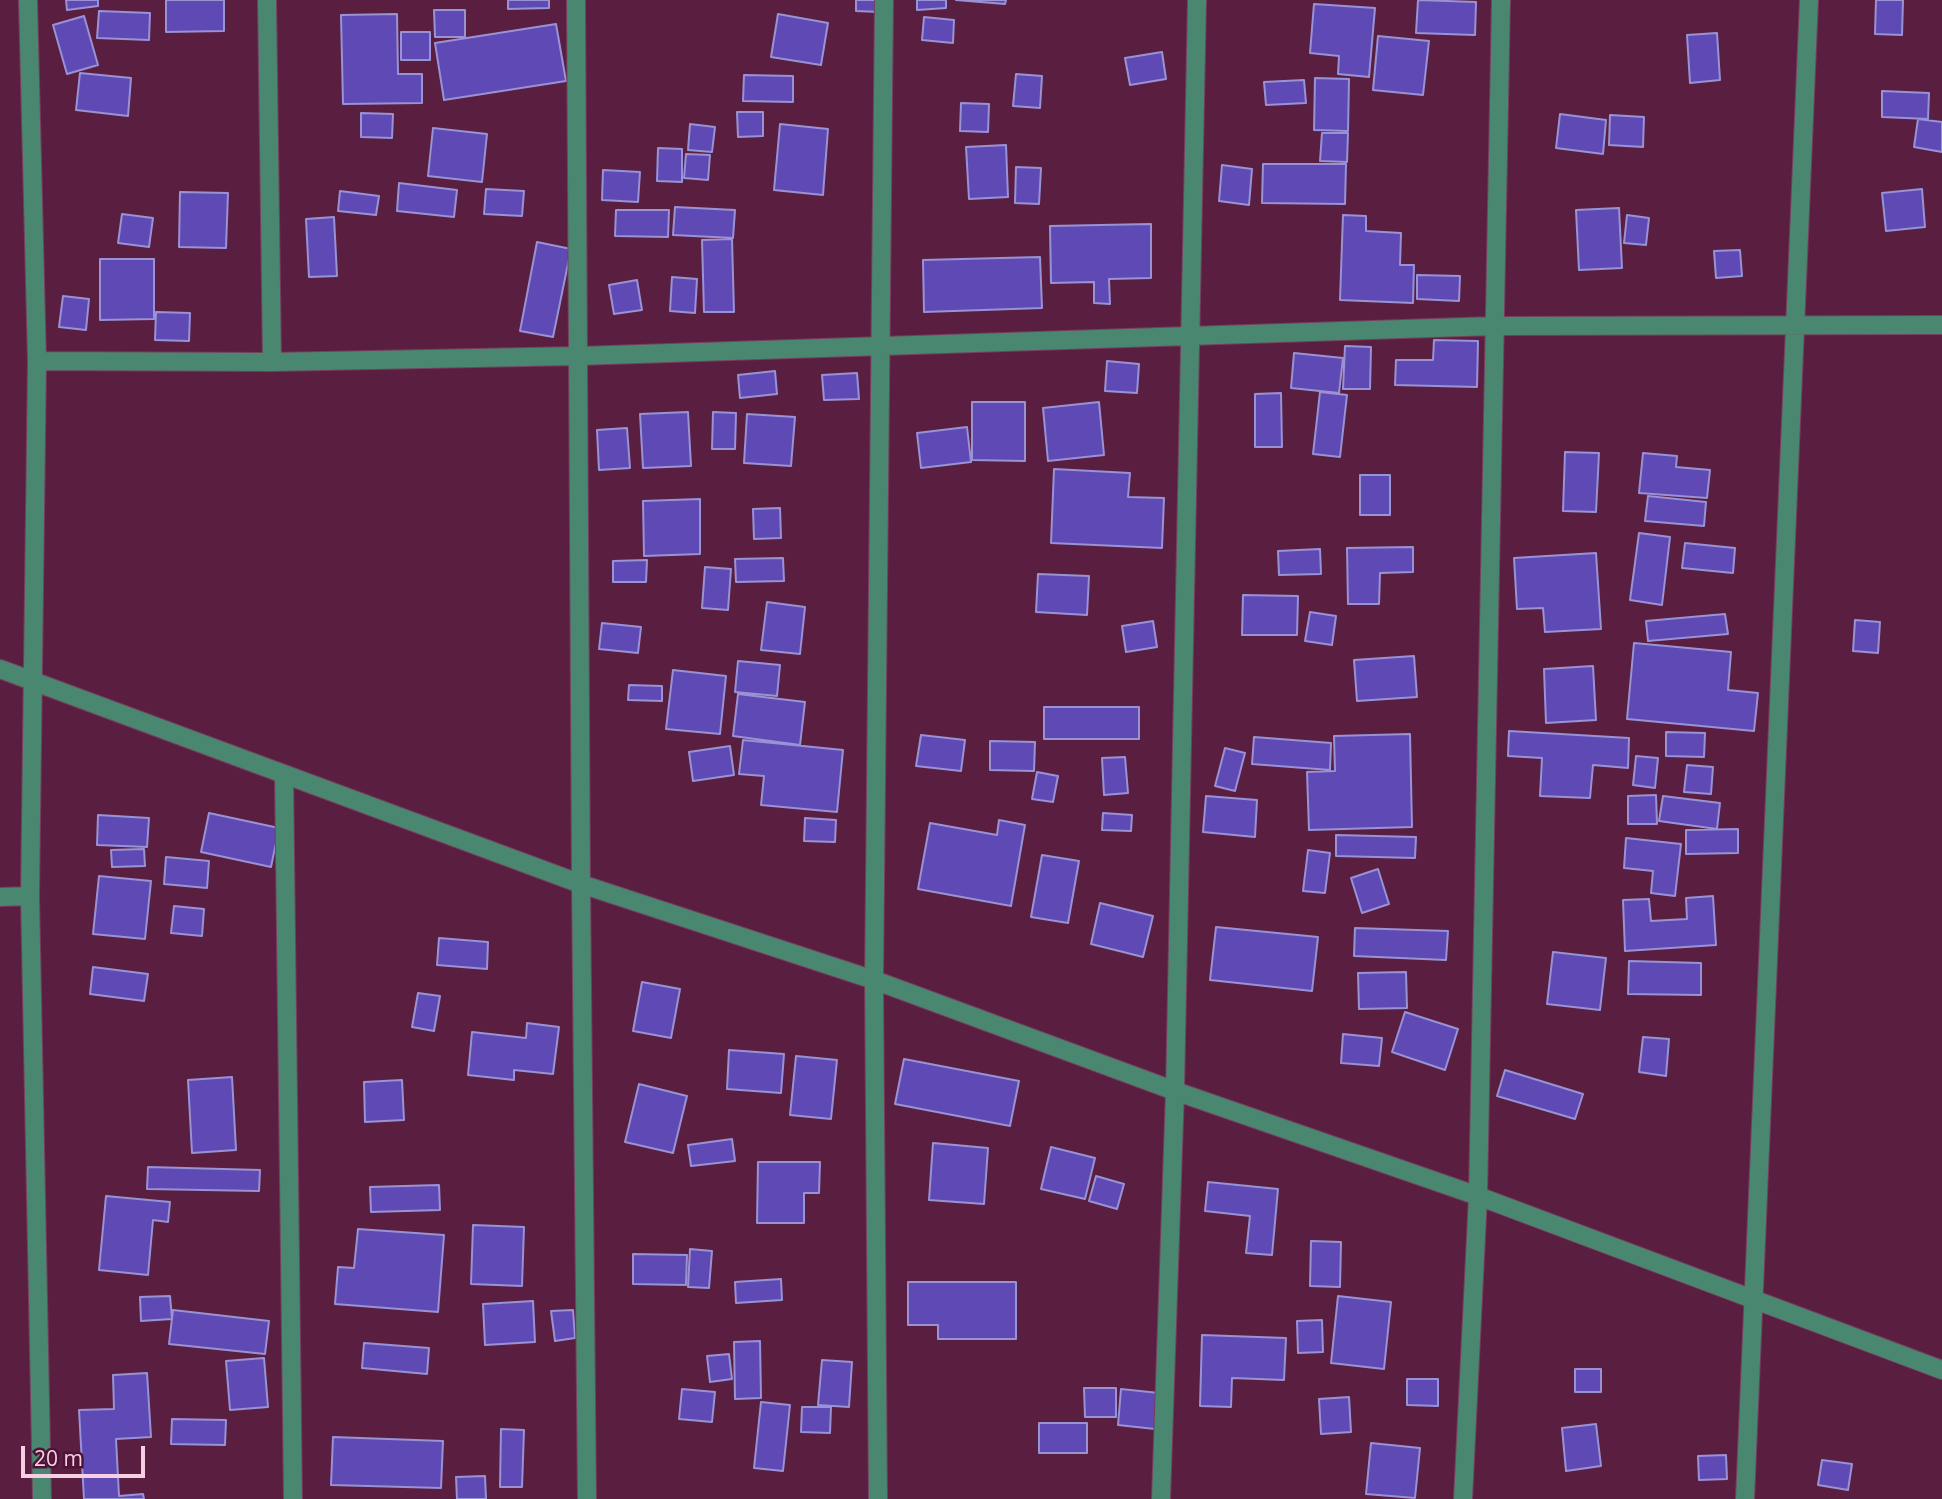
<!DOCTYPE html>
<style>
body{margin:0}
#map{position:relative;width:1942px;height:1499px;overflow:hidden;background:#5a1f40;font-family:"Open Sans",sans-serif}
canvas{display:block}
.scale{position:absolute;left:21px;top:1446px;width:124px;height:32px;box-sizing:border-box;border:4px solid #f6d0e2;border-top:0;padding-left:9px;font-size:21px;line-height:24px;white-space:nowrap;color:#f6d0e2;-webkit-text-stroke:5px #4e1336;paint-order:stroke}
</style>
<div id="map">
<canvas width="1942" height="1499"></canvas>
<div class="scale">20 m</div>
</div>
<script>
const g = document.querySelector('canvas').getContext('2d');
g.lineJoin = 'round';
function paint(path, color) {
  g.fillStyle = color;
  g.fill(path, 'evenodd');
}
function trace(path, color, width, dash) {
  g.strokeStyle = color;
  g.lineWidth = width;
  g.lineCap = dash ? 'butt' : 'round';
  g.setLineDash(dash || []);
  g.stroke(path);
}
const building = new Path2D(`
 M66,0H98V6L67,10Z
 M166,0H224V31L166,32Z
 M508,0H549V8L508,9Z
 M856,0H879V12L856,11Z
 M917,0H946V8L917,10Z
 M956,0H1006L1005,4Z
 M1418,0L1476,2L1475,35L1416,33Z
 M1876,0H1903L1902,35L1875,34Z
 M1314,4L1375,8L1369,77L1338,74L1339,56L1310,53Z
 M434,10H465V37H435Z
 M99,11L150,13L149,40L97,38Z
 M397,14L398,74H422V103L343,104L341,15Z
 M778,14L828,23L821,65L771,57Z
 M84,16L98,65L67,74L53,25Z
 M924,17L954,20L953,43L922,40Z
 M556,24L566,81L444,100L435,43Z
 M401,32H430V60H401Z
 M1717,33L1720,80L1690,83L1687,35Z
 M1378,36L1429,41L1423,95L1373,90Z
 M1162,52L1166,79L1130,85L1125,58Z
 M80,73L131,78L128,116L76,110Z
 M1016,74L1042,76L1040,108L1013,106Z
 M744,75L793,76V102L743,101Z
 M1315,78L1349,79L1348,131L1314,130Z
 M1304,80L1306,103L1266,105L1264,82Z
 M1882,91L1929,93L1928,119L1882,117Z
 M961,103L989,104L988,132L960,131Z
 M737,112H763V136L738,137Z
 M361,113L393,114L392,138L361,137Z
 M1560,114L1606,120L1603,154L1556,148Z
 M1610,115L1644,117L1643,147L1609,145Z
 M1918,119L1942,122V152L1914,147Z
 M690,124L715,127L712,152L688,150Z
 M780,124L828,129L823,195L774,190Z
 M433,128L487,134L482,182L428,176Z
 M1322,133H1348L1347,162L1320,161Z
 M1006,145L1008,197L969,199L966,147Z
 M658,148L682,149V182L657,181Z
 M686,154L710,155L708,180L684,178Z
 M1263,164H1346L1345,204L1262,203Z
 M1222,165L1252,169L1249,205L1219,201Z
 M1016,167L1041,168L1039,204L1015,203Z
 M603,170L640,172L638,202L602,200Z
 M399,183L457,190L454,217L397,211Z
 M486,189L524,191L522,216L484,214Z
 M1922,189L1925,227L1886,231L1882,193Z
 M340,191L379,196L376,215L338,211Z
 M180,192L228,193L226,248L179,247Z
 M675,207L735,210L733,238L673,235Z
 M1619,208L1622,268L1579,270L1576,210Z
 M616,210H669L668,237L615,236Z
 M122,214L153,218L149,247L118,243Z
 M1343,215L1366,216V231L1401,233L1400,265H1414L1413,303L1340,300Z
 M1627,215L1649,218L1646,245L1624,243Z
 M334,217L337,276L309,277L306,219Z
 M1151,224V278L1109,279L1110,304L1094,303V282L1051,283L1050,226Z
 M732,239L734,312H704L702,240Z
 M537,242L571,249L553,337L520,331Z
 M1740,250L1742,276L1716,278L1714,251Z
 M1040,257L1042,308L924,312L923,260Z
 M100,259H154V319L100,320Z
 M1417,275L1460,276L1459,301L1417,299Z
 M672,277L697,279L695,313L670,311Z
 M637,280L642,310L614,314L609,285Z
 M63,296L89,299L86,330L59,327Z
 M156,312L190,313L189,341L155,340Z
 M1434,340L1478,341L1477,387L1395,385L1396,360H1433Z
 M1345,346L1371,347L1370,389H1343Z
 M1294,353L1343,358L1339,393L1291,388Z
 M1107,361L1139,364L1137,393L1105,391Z
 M775,371L777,394L740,398L738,375Z
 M857,373L859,399L824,400L822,375Z
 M1320,392L1347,395L1340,457L1313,454Z
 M1281,393L1282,447H1255V394Z
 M972,402H1025V461L972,460Z
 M1099,402L1104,455L1048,461L1043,408Z
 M688,412L691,466L643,468L640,414Z
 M713,412L736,413L735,449H712Z
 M747,414L795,417L791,466L744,463Z
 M967,427L971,462L921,468L917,433Z
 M627,428L630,468L599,470L597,430Z
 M1565,452L1599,453L1596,512L1563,511Z
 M1643,453L1677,456L1676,467L1710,470L1707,498L1639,493Z
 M1054,469L1130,473L1128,497L1164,498L1162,548L1051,543Z
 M1360,475H1390V515H1360Z
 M1648,496L1706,502L1704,526L1645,521Z
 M700,499V554L644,556L643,501Z
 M780,508L781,538L754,539L753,509Z
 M1639,533L1670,537L1662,605L1630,600Z
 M1685,543L1735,548L1733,573L1682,568Z
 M1413,547V572L1380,573L1379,604H1348L1347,548Z
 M1320,549L1321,574L1279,575L1278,551Z
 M1596,553L1601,629L1545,632L1543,608L1517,609L1514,558Z
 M783,558L784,581L736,582L735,559Z
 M647,560L646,582H613V561Z
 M705,567L731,569L728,610L702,608Z
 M1038,574L1089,576L1087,615L1036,612Z
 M1243,595L1298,596L1297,635H1242Z
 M767,602L805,607L800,654L761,650Z
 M1310,612L1336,616L1332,645L1305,641Z
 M1725,614L1728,634L1648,641L1646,621Z
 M1855,620L1880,622L1878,653L1853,651Z
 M1153,621L1157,647L1126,652L1122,626Z
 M602,623L641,627L638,653L599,649Z
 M1634,643L1731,652L1728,690L1758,693L1754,731L1627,719Z
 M1414,656L1417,697L1357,701L1354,660Z
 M738,661L780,665L777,696L735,692Z
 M1593,666L1596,720L1546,723L1544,669Z
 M673,670L726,676L720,734L666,729Z
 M629,685L662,686V701L628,700Z
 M738,694L805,702L800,745L733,736Z
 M1044,707H1139V739H1044Z
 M1509,731L1629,738L1628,768L1593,765L1590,798L1540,796L1542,758L1508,756Z
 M1666,732L1705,733L1704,757L1666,756Z
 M1410,734L1412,827L1309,830L1307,772L1335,771L1334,736Z
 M921,735L965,740L961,771L916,766Z
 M1254,737L1331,743L1330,770L1252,764Z
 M743,740L843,750L837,812L761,805L764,776L739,774Z
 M990,741L1035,742L1034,771L990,770Z
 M730,746L734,775L693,781L689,752Z
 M1225,748L1245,753L1235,791L1215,786Z
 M1636,756L1658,758L1655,788L1633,785Z
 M1125,757L1128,793L1104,795L1102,758Z
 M1687,765L1713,767L1711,794L1684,792Z
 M1037,772L1058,776L1053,802L1032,799Z
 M1656,795L1657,824H1628V796Z
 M1206,796L1257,800L1255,837L1203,832Z
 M1663,796L1720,803L1717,829L1659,821Z
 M209,813L279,828L271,867L201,852Z
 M1103,813L1132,815L1131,831L1102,830Z
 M98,815L149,818L147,847L97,845Z
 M805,818L836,820L835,842L804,841Z
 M999,820L1025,825L1011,906L918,889L930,823L997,835Z
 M1738,829V853L1686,854V830Z
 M1336,835L1416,837L1415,858L1336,856Z
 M1626,838L1681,844L1675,896L1651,893L1653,871L1624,868Z
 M144,849L145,866L112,867L111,850Z
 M1308,850L1330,853L1325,893L1303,891Z
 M1042,855L1079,861L1068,923L1031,917Z
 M166,857L209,861L207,888L164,884Z
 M1378,869L1389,904L1362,913L1351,878Z
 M99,876L151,881L145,939L93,934Z
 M1713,896L1716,945L1625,951L1623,900L1649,899L1651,921L1687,919L1686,898Z
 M1100,903L1153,916L1143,957L1091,944Z
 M174,906L204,909L202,936L171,933Z
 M1216,927L1318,937L1312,991L1210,980Z
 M1355,928L1448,931L1446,960L1354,956Z
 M439,938L488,942L487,969L437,965Z
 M1553,952L1606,958L1600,1010L1547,1004Z
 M1629,961L1701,963V995L1628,994Z
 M93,967L148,974L144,1001L90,994Z
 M1406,972L1407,1008L1359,1009L1358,973Z
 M642,982L680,989L671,1038L633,1031Z
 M418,993L440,996L434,1031L412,1027Z
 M1405,1012L1458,1029L1445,1070L1392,1052Z
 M527,1023L559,1027L553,1074L514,1070V1080L468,1075L472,1032L526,1038Z
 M1343,1034L1382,1038L1379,1066L1341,1063Z
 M1643,1037L1669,1039L1666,1076L1639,1072Z
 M729,1050L784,1054L781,1093L727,1089Z
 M796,1056L837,1060L831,1119L790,1115Z
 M904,1059L1019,1081L1010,1126L895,1104Z
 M1505,1070L1583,1094L1575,1119L1497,1096Z
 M232,1077L236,1150L192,1153L188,1080Z
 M402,1080L404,1120L365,1122L364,1082Z
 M639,1084L687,1096L673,1153L625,1142Z
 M732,1139L735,1161L691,1166L688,1145Z
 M933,1143L988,1148L984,1204L929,1200Z
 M1051,1147L1095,1158L1085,1199L1041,1189Z
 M758,1162H820L819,1193H804V1223H757Z
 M148,1167L260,1170L259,1191L147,1189Z
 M1096,1176L1124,1184L1117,1209L1089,1201Z
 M1208,1182L1278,1189L1272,1255L1246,1253L1250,1216L1205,1211Z
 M439,1185L440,1210L371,1212L370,1187Z
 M106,1196L170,1202L168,1222L153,1220L148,1275L99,1270Z
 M473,1225L524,1227L522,1286L471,1284Z
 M358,1229L444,1235L438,1312L335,1304L338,1267L354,1268Z
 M1311,1241L1341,1242L1340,1287L1310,1286Z
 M690,1249L712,1251L709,1288L688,1287Z
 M633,1254L687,1255L686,1285L633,1284Z
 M781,1279L782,1300L736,1303L735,1282Z
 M908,1282H1016V1339H938V1325H908Z
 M170,1296L172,1319L141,1321L140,1297Z
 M1338,1296L1391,1302L1384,1369L1331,1363Z
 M533,1301L535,1342L485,1345L483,1304Z
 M173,1310L269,1321L265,1354L169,1344Z
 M573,1310L575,1338L555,1341L551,1311Z
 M1322,1320L1323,1352L1298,1353L1297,1321Z
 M1202,1335L1286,1338L1284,1380L1232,1378L1231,1407L1200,1406Z
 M760,1341L761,1398L735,1399L734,1342Z
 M364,1343L429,1348L427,1374L362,1368Z
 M729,1354L732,1379L710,1382L707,1356Z
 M264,1358L268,1407L230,1410L226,1361Z
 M822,1360L852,1362L849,1407L818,1405Z
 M1575,1369H1601V1392H1575Z
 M147,1373L151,1437L116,1439L119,1496L143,1494L144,1499H84L79,1410L114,1409L113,1375Z
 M1407,1379H1438V1406L1407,1405Z
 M1084,1388H1116V1417H1085Z
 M682,1389L715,1392L712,1422L679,1419Z
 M1121,1389L1159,1393L1155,1429L1118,1425Z
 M1349,1397L1351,1432L1321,1434L1319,1399Z
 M761,1402L790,1405L783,1471L754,1468Z
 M802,1407H831L830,1433L801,1432Z
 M172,1419L226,1420L225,1445L171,1444Z
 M1039,1423H1087V1453H1039Z
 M1596,1424L1601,1466L1566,1471L1562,1428Z
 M501,1429L524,1430L522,1487H500Z
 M333,1437L443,1441L441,1488L331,1485Z
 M1371,1443L1420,1448L1415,1498L1366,1494Z
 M1726,1455L1727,1479L1699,1480L1698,1456Z
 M1822,1460L1852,1464L1848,1490L1818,1485Z
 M485,1476L486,1499H457L456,1477Z`);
paint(building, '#5f49b5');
trace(building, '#9992d5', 2);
const minor = new Path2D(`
 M28,0L37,361
 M267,0L272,362
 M576,0L581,884L587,1499
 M0,669L581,884L874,980L1175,1091L1478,1196L1942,1370
 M284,774L293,1499
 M0,897L30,896
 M42,1499L30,896L37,361L272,362L578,356L1494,326L1942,325
 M878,1499L874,980L884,0
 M1161,1499L1175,1091L1197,0
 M1463,1499L1478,1196L1501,0
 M1745,1499L1809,0`);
trace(minor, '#763f5d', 20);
trace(minor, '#498770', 18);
</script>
